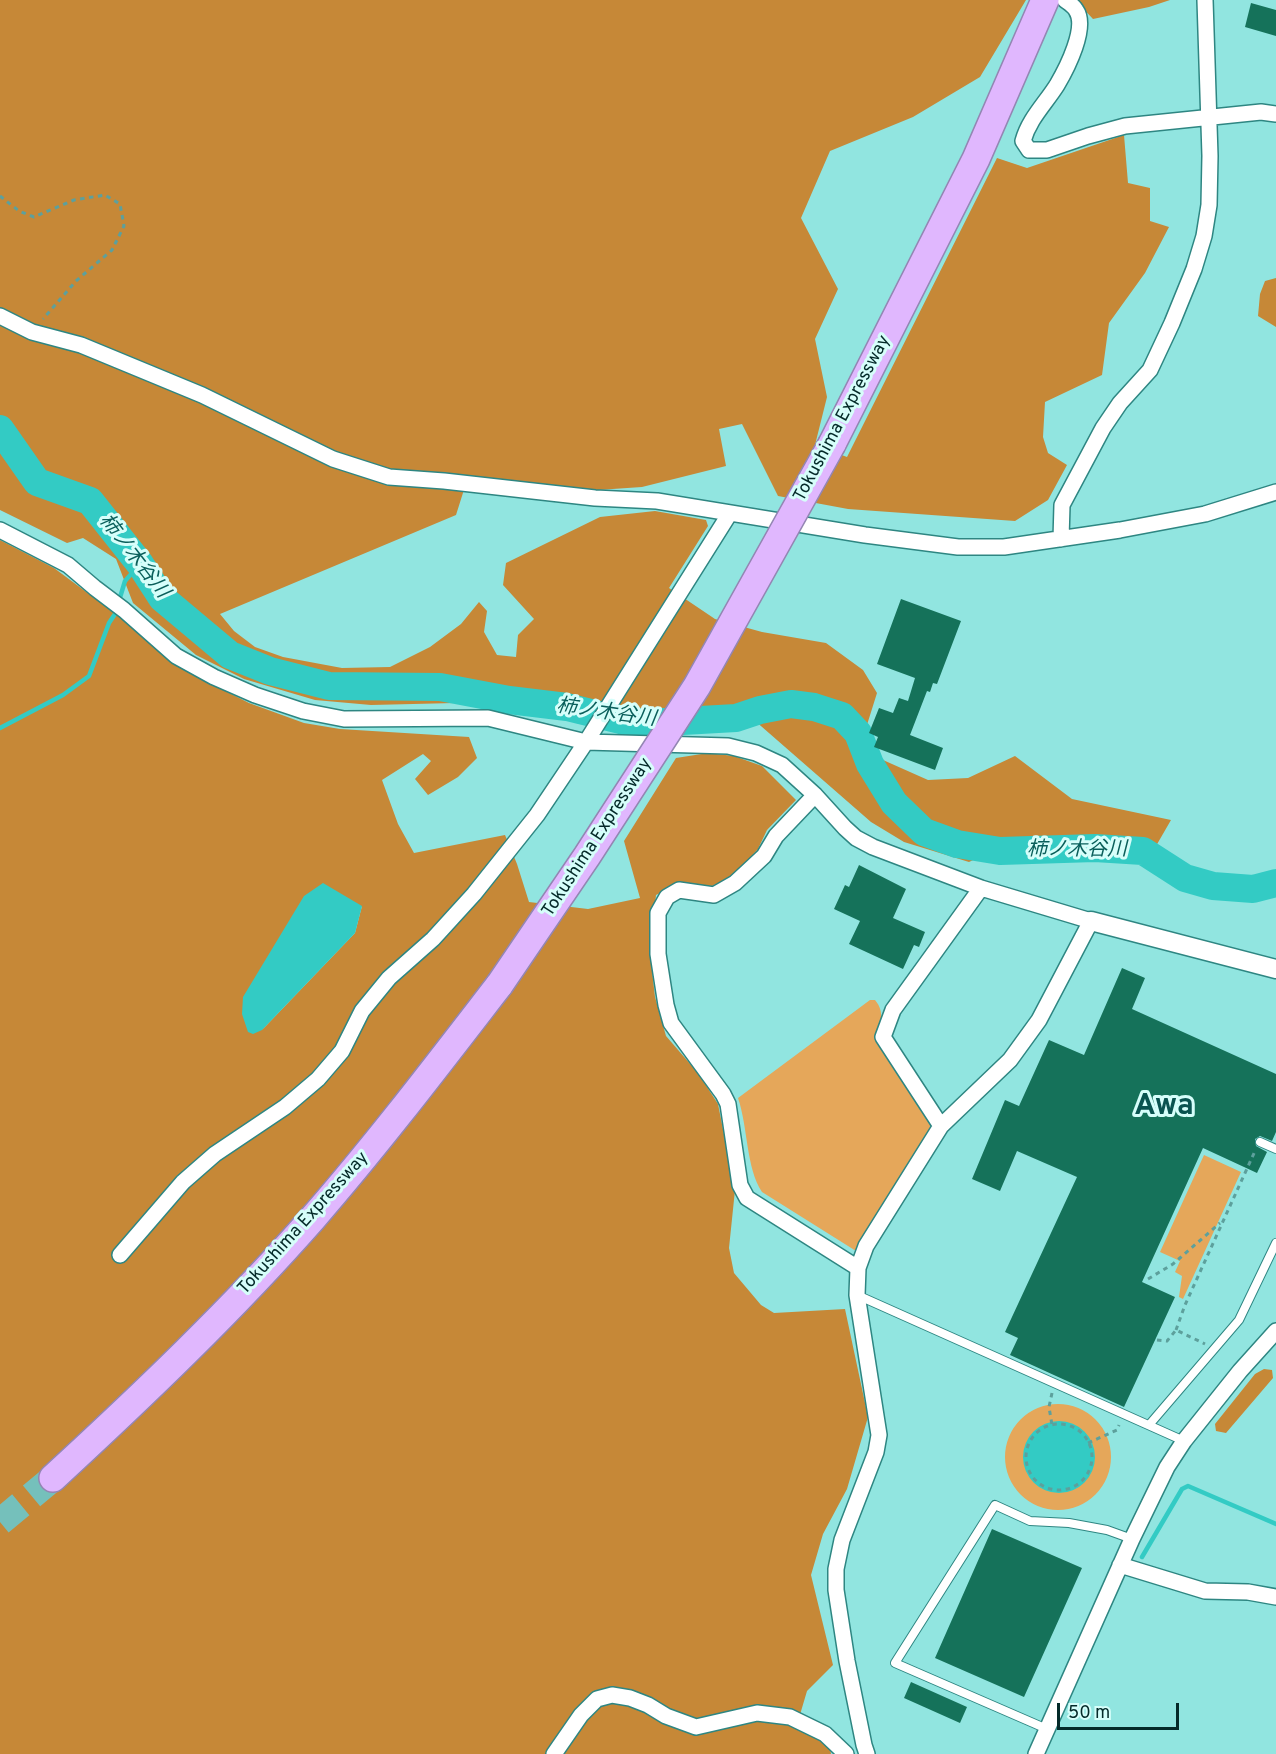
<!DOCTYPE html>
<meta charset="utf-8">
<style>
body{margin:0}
#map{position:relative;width:1276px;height:1754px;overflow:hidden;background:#91e5e0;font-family:Overpass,sans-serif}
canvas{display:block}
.scale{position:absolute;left:1057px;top:1703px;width:122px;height:27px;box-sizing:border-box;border:3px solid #042a29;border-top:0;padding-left:8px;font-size:18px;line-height:21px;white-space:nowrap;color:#042a29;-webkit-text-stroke:4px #d6fefa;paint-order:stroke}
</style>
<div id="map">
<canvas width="1276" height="1754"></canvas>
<div class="scale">50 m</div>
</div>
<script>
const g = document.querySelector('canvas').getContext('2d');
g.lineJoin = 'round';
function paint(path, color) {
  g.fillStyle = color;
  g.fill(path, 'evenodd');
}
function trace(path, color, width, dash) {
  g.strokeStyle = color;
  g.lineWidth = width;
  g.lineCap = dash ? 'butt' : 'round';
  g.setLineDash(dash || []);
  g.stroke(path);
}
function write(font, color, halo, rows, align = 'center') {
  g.font = font + ' Overpass,"Noto Sans JP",sans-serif';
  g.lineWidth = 6;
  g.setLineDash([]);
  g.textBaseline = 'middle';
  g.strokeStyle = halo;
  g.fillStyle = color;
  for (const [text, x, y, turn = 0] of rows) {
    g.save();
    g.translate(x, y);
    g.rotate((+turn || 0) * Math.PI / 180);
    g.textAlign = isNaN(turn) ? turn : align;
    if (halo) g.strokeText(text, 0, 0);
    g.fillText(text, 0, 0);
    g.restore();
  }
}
paint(new Path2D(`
 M870,1000H875C886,1013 880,1025 875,1040L927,1112L931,1121L930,1129L856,1251L762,1192C746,1168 748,1127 738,1098Z
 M1204,1155L1241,1172L1183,1299L1179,1297L1182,1276L1175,1272L1180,1261L1160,1252Z
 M1005 1457a53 53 0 1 1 106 0a53 53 0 1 1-106 0Z`), '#e5a75a');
paint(new Path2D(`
 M0,0H1026L980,77L913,117L830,151L801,218L838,289L815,339L827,397L815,445L847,457L997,158L1027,168L1124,135L1128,183L1150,188V221L1169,227L1145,273L1109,323L1102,375L1045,402L1043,437L1048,453L1067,465L1048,500L1015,521L848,509L778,496L742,424L719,429L726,466L642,487L583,491L468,477L456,515L220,614L234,631L255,647L283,657L342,668L390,667L430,647L461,624L479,602L487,611L484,632L497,655L516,657L518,635L534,619L503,585L506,563L600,517L655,511L706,520L708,526L669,588L715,619L762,632L826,643L863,670L877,693L866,728L867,742L874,756L928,780L968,778L1015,756L1072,799L1171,820L1156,846L1007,844L969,862L904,842L871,822L738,706L647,716L543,696L455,703L371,705L315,700L244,679L196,655L133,603L116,559L83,538L67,543L0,510Z
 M1075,0H1170L1149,7L1093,19Z
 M1276,278V327L1258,316L1260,294L1265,281Z
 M0,540L54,568L124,620L182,669L249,703L304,723L340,729L469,737L477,758L458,777L428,795L415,779L431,761L423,754L382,780L398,824L414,853L505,835L517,864L529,902L588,909L640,898L624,841L676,758L708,753L734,756L762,766L796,800L767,830L758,849L735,875L712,886L680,883L656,895L650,953L655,997L666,1036L698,1073L718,1104L735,1190L729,1248L734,1273L761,1305L774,1313L845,1309L868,1417L847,1489L823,1534L811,1575L833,1665L807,1691L799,1718L830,1748L831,1754H0ZM362,906L355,933L262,1030Z
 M1264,1369L1272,1370L1273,1378L1226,1433L1216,1431L1215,1424L1255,1374Z`), '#c68837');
paint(new Path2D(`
 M323,883L362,906L355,933L262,1030L253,1034L248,1032L242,1014L243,997L304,896Z
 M1023 1457a36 36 0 1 1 72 0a36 36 0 1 1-72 0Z`), '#33cbc4');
trace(new Path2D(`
 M0,728L63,695L89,676L109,623L115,614L125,581L140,564
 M1142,1557L1182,1489L1188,1486L1276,1524`), '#33cbc4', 4.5);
trace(new Path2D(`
 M0,429L37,482L90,501L140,564L162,598L230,655L270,671L329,686L440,687L509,700L567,707L620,720L647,723L736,718L760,710L791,704L814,707L842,716L858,733L870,764L894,803L924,832L957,844L1000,851L1095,848L1143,851L1185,878L1213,886L1253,889L1276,883`), '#33cbc4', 28);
paint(new Path2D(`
 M1251,3L1276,10V36L1245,27Z
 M901,599L961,621L937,684L933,683L930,692L927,691L910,735L943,748L935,770L874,747L878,737L869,733L879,708L893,713L899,698L908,701L915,678L877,664Z
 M859,865L906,889L893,918L925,932L919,947L914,945L903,969L849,944L860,921L834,909L845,885L849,887Z
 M1122,968L1145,978L1132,1009L1276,1074V1132L1272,1141L1260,1136L1255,1139L1256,1146L1267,1152L1257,1173L1203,1148L1142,1282L1175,1297L1124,1407L1010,1355L1018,1338L1005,1332L1077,1177L1017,1151L1000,1191L972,1179L1005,1100L1019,1106L1049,1040L1084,1055Z
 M992,1529L1082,1568L1024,1697L935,1658Z
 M911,1682L967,1707L960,1723L904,1698Z`), '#15725a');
trace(new Path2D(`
 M0,1522L53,1478`), '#75c0bb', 27, [27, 14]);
const service = new Path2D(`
 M1260,1142L1276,1149
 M857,1295L1184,1441
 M1149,1425L1239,1320L1276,1243
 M1047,1729L895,1663L995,1505L1030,1521L1069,1523L1107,1530L1132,1539`);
const minor = new Path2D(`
 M1065,0C1069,3 1074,6 1076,10C1088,27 1067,68 1057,85C1045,104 1029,119 1023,141L1029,150H1047L1088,136L1125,126L1261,112L1276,114
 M0,316L32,332L81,345L202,395L333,459L389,477L444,481L595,498L657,501L865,535L958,547H1004L1120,530L1205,514L1276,492
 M0,530L68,565L95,588L124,610L176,656L214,677L255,695L303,711L344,719L488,718L586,742L728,746L756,753L782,765L815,795L845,828L856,838L873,847L981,888L1091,921L1039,1020L1010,1060L941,1126L866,1246L858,1268L857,1295L879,1435L876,1452L842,1540L836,1569V1590L847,1661L864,1745L867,1754
 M1061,539L1062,505L1103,428L1120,403L1150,370L1172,323L1194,269L1204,236L1209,205L1210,156L1205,0
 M815,795L776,836L764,856L735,883L714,895L679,890L667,897L658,913V954L666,1005L671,1023L723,1094L728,1104L740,1185L747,1198L858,1268
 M941,1126L883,1037L893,1010L981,888
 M120,1255L183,1182L215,1154L285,1107L318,1079L342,1051L362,1011L389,978L433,939L474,894L537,815L586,742L730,513
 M1120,1565L1205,1591L1248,1592L1276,1597
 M554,1754L581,1715L597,1699L612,1695L630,1698L648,1705L666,1716L696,1727L757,1713L790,1717L825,1734L846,1754
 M1036,1754L1132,1539L1167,1467L1184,1441L1240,1371L1276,1331`);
const tertiary = new Path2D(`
 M1091,921L1276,969`);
const motorway = new Path2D(`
 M832,444L976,159L1045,0
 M53,1478C143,1395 232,1310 313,1218C379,1142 439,1063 500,984`);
trace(service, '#2e8682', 10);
trace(minor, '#2e8682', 18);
trace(tertiary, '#2e8682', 21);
trace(motorway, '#9386b3', 30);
trace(new Path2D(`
 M0,196L19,211L34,217L74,200L105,195L120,204L124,226L112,250L76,281L43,319
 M1148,1279L1173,1264L1220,1223
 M1176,1330L1185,1305L1255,1151
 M1157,1340L1167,1341L1176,1330L1205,1344
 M1052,1393L1049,1407L1052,1425
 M1026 1457a33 33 0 1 1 66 0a33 33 0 1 1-66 0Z
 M1088,1443L1117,1430L1119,1425`), '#5da09c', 3, [4.5, 4.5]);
trace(service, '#fff', 8);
trace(minor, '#fff', 15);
trace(tertiary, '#fff', 18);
trace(motorway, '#e0b7fe', 27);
const motorwayBridge = new Path2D(`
 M500,984L587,856L697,686L832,444`);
trace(motorwayBridge, '#9386b3', 30, []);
trace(motorwayBridge, '#e0b7fe', 27);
write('18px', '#042a29', '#d6fefa', [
 ["Tokushima Expressway",843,419,-62],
 ["Tokushima Expressway",598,838,-57],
 ["Tokushima Expressway",304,1224,-48]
]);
write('italic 20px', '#0a5f5b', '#d6fefa', [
 ["柿ノ木谷川",133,557,52],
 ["柿ノ木谷川",606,714,8],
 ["柿ノ木谷川",1077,851]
]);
write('bold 30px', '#095350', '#d6fefa', [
 ["Awa",1164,1108]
]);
</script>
